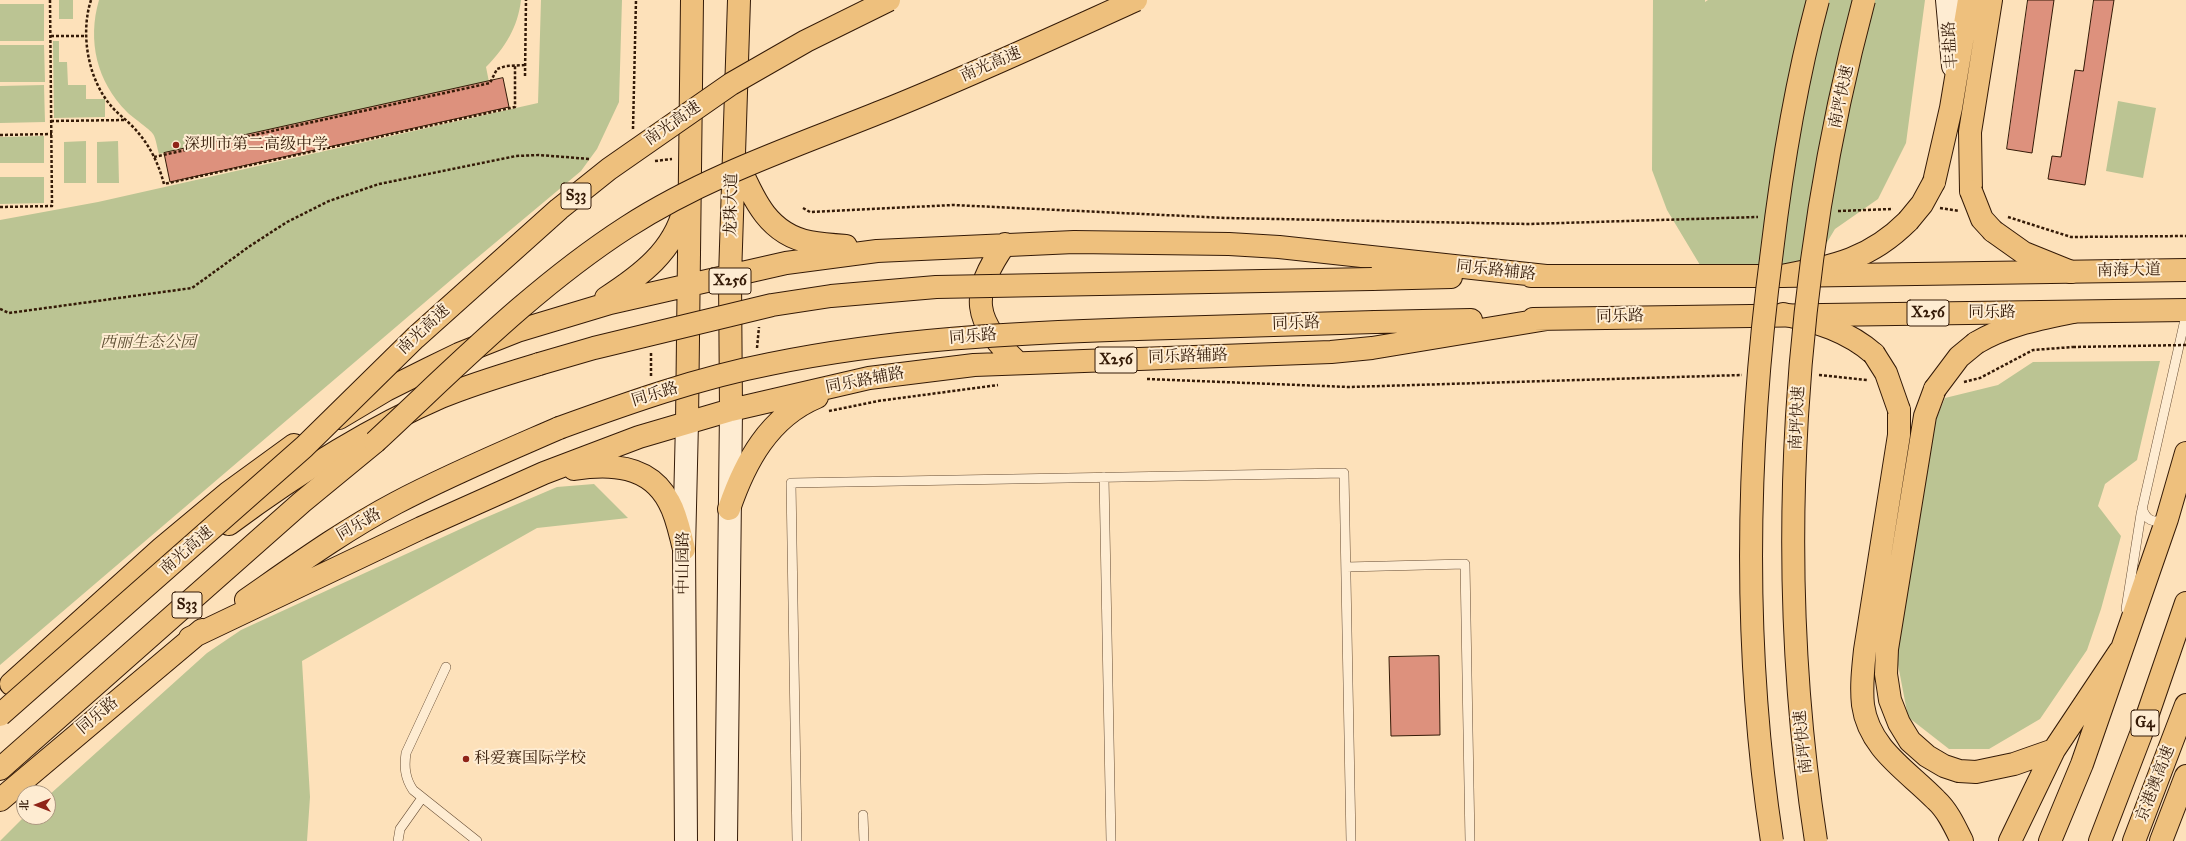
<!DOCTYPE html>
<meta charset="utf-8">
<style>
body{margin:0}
#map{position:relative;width:2186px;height:841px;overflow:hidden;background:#fde1ba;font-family:"IM FELL Great Primer","Noto Serif SC",serif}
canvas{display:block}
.north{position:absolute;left:16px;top:785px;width:40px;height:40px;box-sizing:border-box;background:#feecd2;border:1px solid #ad9881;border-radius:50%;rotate:270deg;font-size:11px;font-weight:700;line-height:16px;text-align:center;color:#341a07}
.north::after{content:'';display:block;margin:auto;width:14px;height:18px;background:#8f2418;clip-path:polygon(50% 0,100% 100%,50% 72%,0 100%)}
</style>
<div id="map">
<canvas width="2186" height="841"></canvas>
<div class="north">北</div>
</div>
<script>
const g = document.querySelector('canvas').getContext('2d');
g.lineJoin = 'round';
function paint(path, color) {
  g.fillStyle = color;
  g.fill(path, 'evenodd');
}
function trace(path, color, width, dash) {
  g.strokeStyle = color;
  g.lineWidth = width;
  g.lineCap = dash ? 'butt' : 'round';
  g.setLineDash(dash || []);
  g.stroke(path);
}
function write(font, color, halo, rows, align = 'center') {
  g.font = font + ' "IM FELL Great Primer","Noto Serif SC",serif';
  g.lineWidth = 4;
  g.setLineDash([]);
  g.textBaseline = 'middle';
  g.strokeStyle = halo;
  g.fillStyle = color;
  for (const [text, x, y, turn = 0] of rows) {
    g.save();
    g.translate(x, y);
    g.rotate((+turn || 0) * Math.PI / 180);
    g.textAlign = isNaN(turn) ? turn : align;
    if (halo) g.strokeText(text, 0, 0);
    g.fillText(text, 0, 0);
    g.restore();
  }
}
paint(new Path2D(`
 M59,0H73V19H59Z
 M99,0H521C518,27 505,48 486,67L489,82L159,154C157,148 156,138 153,134C150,129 133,118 127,112C97,82 87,41 99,0Z
 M541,0H622L619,102L597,149L581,171L465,268L0,665V220L98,202L538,103Z
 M1653,0H1705V2L1708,0H1925L1906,143L1878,199L1835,229L1814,264L1703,270L1667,210L1652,170Z
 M0,4H44V41H0Z
 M53,41H59V62H67L68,85H86V99H105V117L54,118Z
 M0,45H44L45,82H0Z
 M44,85L45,122L0,123V86Z
 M2118,101L2156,108L2143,178L2106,171Z
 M44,136V163H0V137Z
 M86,141V183H64V142Z
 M118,141L119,183H97V142Z
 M0,177H44V203L0,204Z
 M2160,361L2137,460L2105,484L2098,506L2121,536L2101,609L2087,650L2040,719L1989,749H1949L1908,717L1895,649L1934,424L1945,398L1998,385L2033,362Z
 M594,484L628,518L537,528L302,661L310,797L307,841H0L24,817H48V796L207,653L241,630L480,520L557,487Z`), '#bbc493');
const building = new Path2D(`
 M2028,0H2054L2032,153L2007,149Z
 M2094,0H2114L2085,185L2048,179L2052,156L2061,157L2075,70L2083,71Z
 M503,78L509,107L170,182L164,153Z
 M1439,656L1440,735L1391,736L1389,657Z`);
paint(building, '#dd917d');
trace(building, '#341a07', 1);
const lane = new Path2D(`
 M1104,477L1111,841
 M2142,508C2146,520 2153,524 2165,519
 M1346,567L1465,564L1470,841
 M2126,609L2141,514L2186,315
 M446,667L406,753C404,767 405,778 413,790L477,841
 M863,815L864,841
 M398,841L400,829L422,798
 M797,841L791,483L1344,473L1351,841`);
const secondary = new Path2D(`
 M1947,0L1953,66
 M686,841L684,549L687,422
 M726,841L731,410`);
const primary = new Path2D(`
 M736,159C752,195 766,234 810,242C822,244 834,245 846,246
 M1005,244C969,295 973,321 1018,363
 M1531,276H1781L2186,270
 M1372,279L1451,277
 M606,298C640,276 674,251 684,209
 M1533,319L2186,310
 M1375,322L1471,320
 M731,410L730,277L739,0
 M339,418L386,390L428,369L459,354L517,331L610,303L786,263L877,251L1074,242L1229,244L1279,247L1546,276
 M687,422L692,0
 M574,469C610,463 650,465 669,502C677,516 680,534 684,549
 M729,509C745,462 769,417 817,397
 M229,524C295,475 365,430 441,397C472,384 506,374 539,364
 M246,600C295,566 343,531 396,503C449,475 504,452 559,428
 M190,638L421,528L544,473L639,437L731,410L869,378L974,365L1331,352L1372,348L1547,319
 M11,684L162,548L228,493L294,445
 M0,800L202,630`);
const highway = new Path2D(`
 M1934,182L1951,108L1969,0
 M1971,191L1970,132L1991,0
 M1993,231L2024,253L2071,272
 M1781,276C1834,266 1869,260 1908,221
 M1783,314C1817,322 1848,331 1874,354
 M1976,343C2006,325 2039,319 2073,312
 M1935,389L1925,416L1887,649L1886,674L1890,700L1899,723L1910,741L1927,756L1944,766L1959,771L1976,772L2014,764L2054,750L2120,651
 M1899,410V435L1865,650C1863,669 1861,687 1863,705C1869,749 1908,771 1936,800C1948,811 1955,827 1962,841
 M0,769L302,502L375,442
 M2010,841L2054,750
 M2050,841L2082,764L2167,519L2186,453
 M2100,841L2141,734L2186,603
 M2134,841L2186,705
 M2161,841L2186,776`);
trace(lane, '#664c34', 10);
trace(secondary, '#341a07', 24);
trace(primary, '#341a07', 24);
trace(highway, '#341a07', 24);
trace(new Path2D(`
 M91,0C80,34 88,80 112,107C117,113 124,118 130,124C147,140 158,161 164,184L515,107V65
 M51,36H86
 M525,76L526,0
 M51,121L126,120
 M633,129L636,0
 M0,135L52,134
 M154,157L490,83L497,69L506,66L525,65
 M655,161L672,159
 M0,207L52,206L50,0
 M803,208L810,212L953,205L1227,218L1528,224L1758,217
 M1940,208L1959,211
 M1838,211L1893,209
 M2008,217L2071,237L2186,236
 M0,309L9,313L192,288L250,246L287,222L329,201L379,184L516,156L539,155L590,159
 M757,348L759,327
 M651,353V376
 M1819,375L1867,380
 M1147,379L1349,387L1742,375
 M1964,382L1980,378L2033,350L2073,347
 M829,411L878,401L998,385`), '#341a07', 2.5, [3, 2]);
trace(lane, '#feecd2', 9);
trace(secondary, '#feecd2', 22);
trace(primary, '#eec07d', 22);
trace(highway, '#eec07d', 22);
const primaryBridge = new Path2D(`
 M539,364L594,348L772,305L831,296L936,287L1372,279
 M559,428C628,403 698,378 770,364C891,339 1014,333 1138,329C1217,327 1296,324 1375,322`);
const highwayBridge = new Path2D(`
 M1971,191L1982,219L1993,231
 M1908,221L1922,204L1934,182
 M1874,354L1886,373L1899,410
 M1935,389L1959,357L1976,343
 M375,442C456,367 534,287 627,227C706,176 796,146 883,111C968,77 1052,38 1136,0
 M0,715L304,447L415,338L559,209L609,169L731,84L806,41L889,0
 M1772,841C1742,645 1746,447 1772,251C1782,167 1796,82 1818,0
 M1816,841C1773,565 1792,269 1864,0`);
trace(primaryBridge, '#341a07', 24, []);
trace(highwayBridge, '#341a07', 24, []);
trace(new Path2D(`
 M2073,347L2186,345`), '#341a07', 2.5, [3, 2]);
trace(primaryBridge, '#eec07d', 22);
trace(highwayBridge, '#eec07d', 22);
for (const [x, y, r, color] of [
 [176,145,4,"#8f2418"],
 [466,759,4,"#8f2418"]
]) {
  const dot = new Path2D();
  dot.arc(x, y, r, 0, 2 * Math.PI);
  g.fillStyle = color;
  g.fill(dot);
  trace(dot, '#feecd2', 1.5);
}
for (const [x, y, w] of [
 [576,196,30],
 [730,281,42],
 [1928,313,42],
 [1116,360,42],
 [187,605,30],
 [2145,723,28]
]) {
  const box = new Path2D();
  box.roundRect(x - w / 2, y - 13, w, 26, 3);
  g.fillStyle = '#feecd2';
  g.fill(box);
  trace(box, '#341a07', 1);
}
write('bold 15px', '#341a07', null, [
 ["S33",576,196],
 ["X256",730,281],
 ["X256",1928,313],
 ["X256",1116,360],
 ["S33",187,605],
 ["G4",2145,723]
]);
write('16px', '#341a07', '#feecd2', [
 ["丰盐路",1951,45,-94],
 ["南光高速",991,65,-23],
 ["南坪快速",1842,97,-78],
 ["南光高速",673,124,-35],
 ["龙珠大道",732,205,-89],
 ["同乐路辅路",1496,271,6],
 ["南海大道",2129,271,-1],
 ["同乐路",1992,313],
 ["同乐路",1620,317,-1],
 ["同乐路",1296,324,-2],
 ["南光高速",424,330,-43],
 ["同乐路",973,337,-5],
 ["同乐路辅路",1188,357,-2],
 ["同乐路辅路",865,381,-11],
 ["同乐路",655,395,-17],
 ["南坪快速",1798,418,-87],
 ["同乐路",359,525,-30],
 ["南光高速",187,551,-41],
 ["中山园路",684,563,-90],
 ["同乐路",98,716,-40],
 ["南坪快速",1804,742,-96],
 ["京港澳高速",2156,784,-69]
]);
write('16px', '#341a07', '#feecd2', [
 ["深圳市第二高级中学",184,145],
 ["科爱赛国际学校",474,759]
], 'left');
write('italic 16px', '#5c4d31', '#feecd2', [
 ["西丽生态公园",148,343]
]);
</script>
